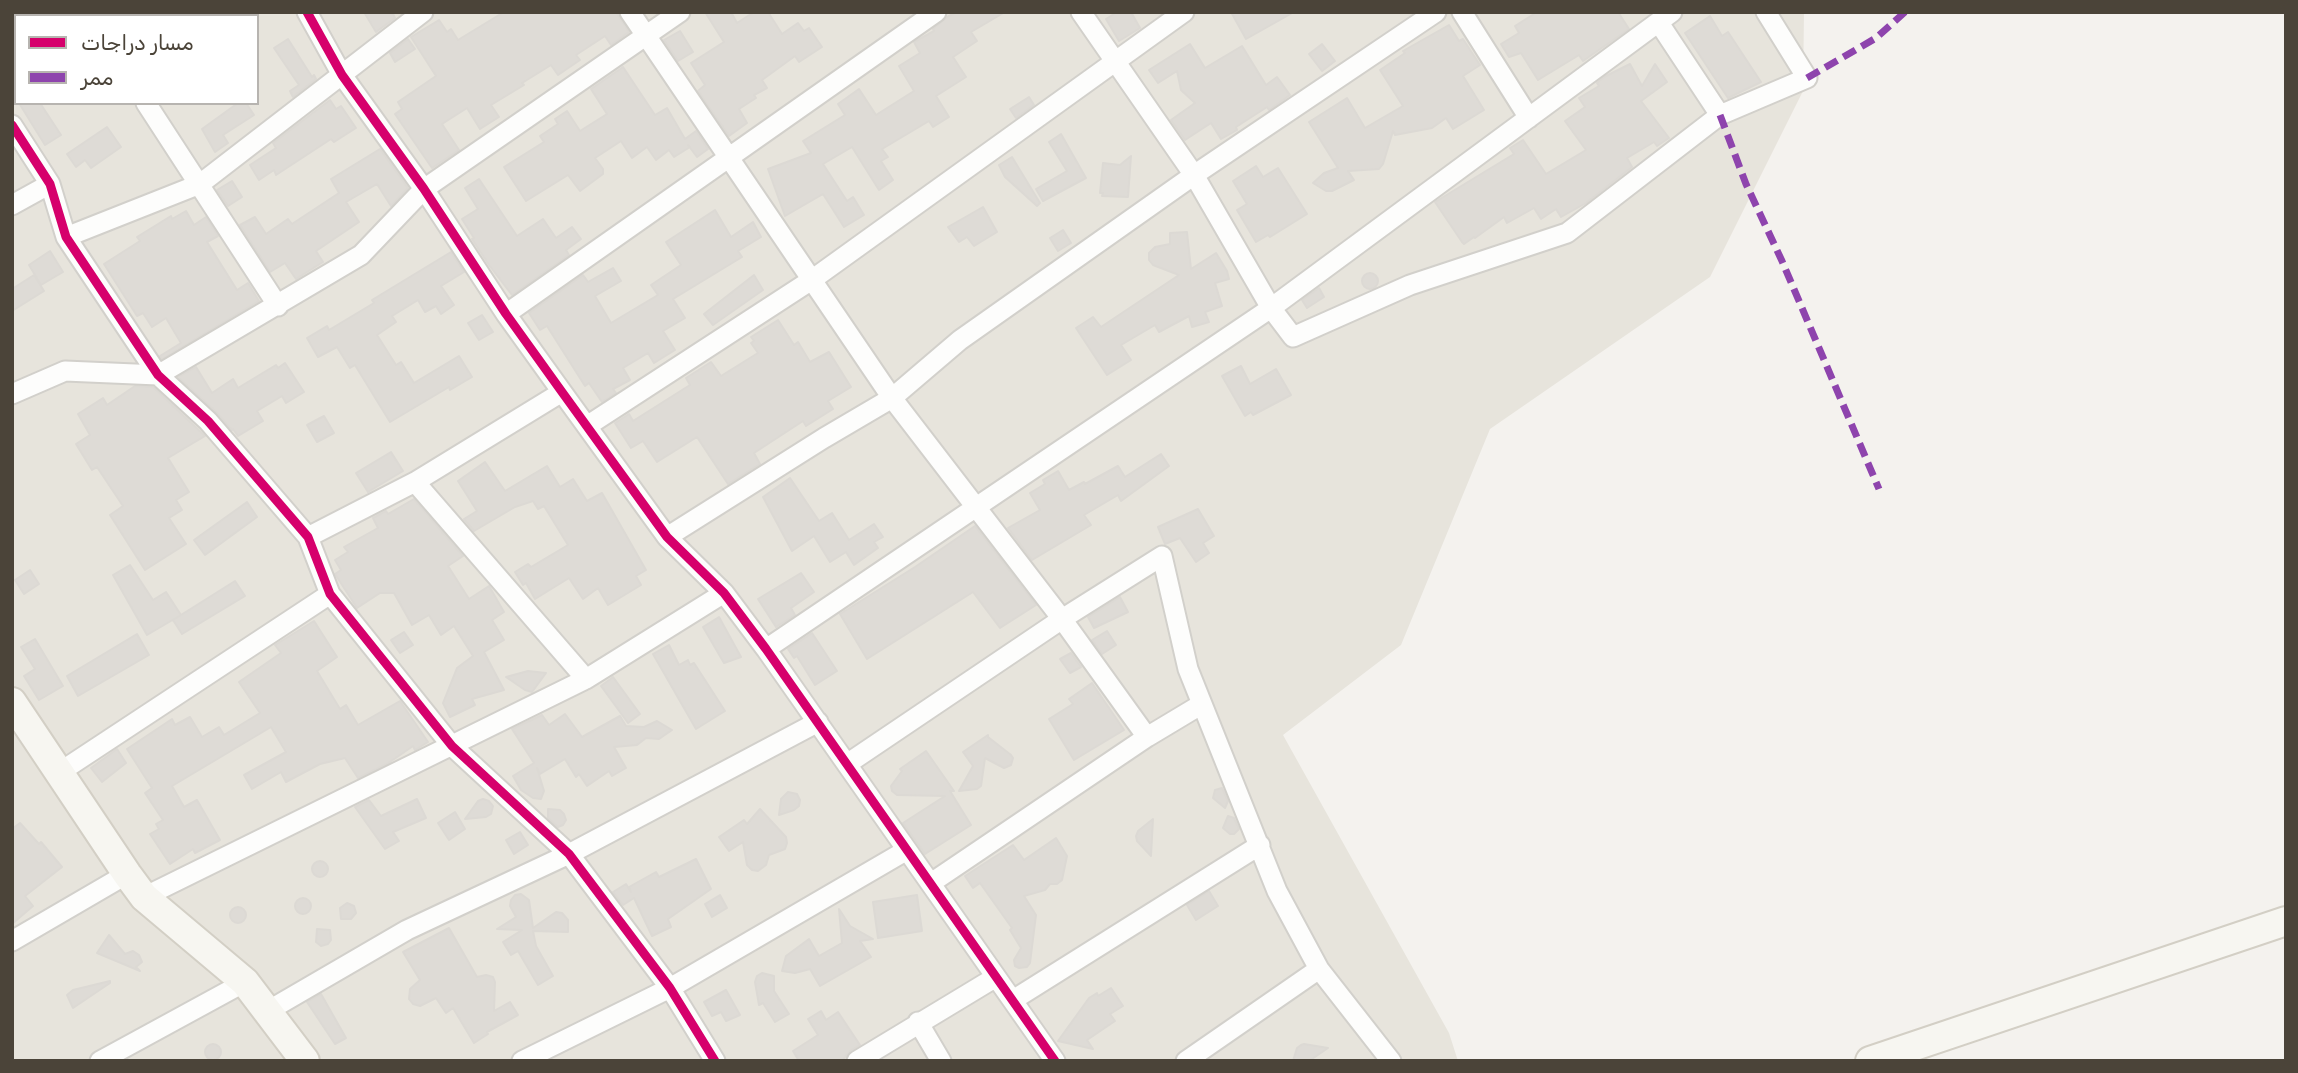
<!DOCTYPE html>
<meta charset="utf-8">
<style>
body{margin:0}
#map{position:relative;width:2298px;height:1073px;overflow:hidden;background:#f4f2ee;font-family:Rubik,Vazirmatn,sans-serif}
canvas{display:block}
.frame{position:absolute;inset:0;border:14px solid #4b4439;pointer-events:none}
.legend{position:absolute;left:14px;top:14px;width:245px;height:91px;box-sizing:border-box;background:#fff;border:2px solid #b7b4b0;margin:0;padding:9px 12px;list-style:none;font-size:21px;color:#4b4439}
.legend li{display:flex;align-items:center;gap:14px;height:35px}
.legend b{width:35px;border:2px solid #b7b4b0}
</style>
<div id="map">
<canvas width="2298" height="1073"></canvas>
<div class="frame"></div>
<ul class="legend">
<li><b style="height:9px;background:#d6006c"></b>مسار دراجات</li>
<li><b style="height:9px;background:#8e44ad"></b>ممر</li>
</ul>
</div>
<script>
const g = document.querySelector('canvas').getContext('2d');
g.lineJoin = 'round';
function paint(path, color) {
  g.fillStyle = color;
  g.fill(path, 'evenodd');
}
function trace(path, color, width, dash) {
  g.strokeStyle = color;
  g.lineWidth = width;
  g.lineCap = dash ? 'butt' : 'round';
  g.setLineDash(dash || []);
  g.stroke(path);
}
paint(new Path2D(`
 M12,12H1804L1803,91L1710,277L1490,429L1401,645L1283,735L1449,1033L1458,1061H12ZM16,16H257V103H16Z`), '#e7e4dc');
const building = new Path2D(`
 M364,12H392L395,18L376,32Z
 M504,12H616L629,32L611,45L605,36L576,55L580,60L558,75L551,65L522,83L524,85L491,105L499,117L480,129L467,108L442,124L459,150L432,168L395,114L402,109L398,102L436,76L411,37L439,20L447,32L451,29L458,40Z
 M705,12H731L737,23L754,12H768L782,34L798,23L804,31L809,28L822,47L799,62L795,56L762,80L767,88L754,95L756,98L739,109L747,123L729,136L698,91L705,85L691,63L724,42Z
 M957,12H1005L971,32L977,41L953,57L966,77L936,96L949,117L933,127L929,121L882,149L888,157L881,161L893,180L879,190L852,147L823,164L847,201L853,197L864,215L844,227L823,194L785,216L768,169L811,153L803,141L845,115L838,104L859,89L876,115L914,91L899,66L920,53L914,42L934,31L933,29L947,17Z
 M1117,12H1131L1140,28L1119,41L1106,19Z
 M1231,12H1294L1246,39Z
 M1537,12H1618L1629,29L1583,61L1579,55L1538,80L1521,53L1509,57L1501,44L1519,33L1515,26Z
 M1710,16L1722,36L1728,32L1761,82L1728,98L1685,33Z
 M1449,25L1459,41L1463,39L1480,65L1463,76L1484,110L1453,129L1446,118L1432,128L1395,135L1393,131L1383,164L1379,169L1348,171L1354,180L1332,191H1326L1313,183L1324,173L1338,168L1309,122L1347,98L1365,128L1403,106L1380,70L1405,53L1403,51Z
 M680,31L693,52L678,61L664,40Z
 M288,39L312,77L314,75L316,79L293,97L290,91L299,85L274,48Z
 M408,39L415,49L395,62L390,53Z
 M1190,44L1205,68L1242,46L1266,85L1277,77L1290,95L1269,110L1267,107L1236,127L1237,130L1221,139L1211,123L1185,140L1171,120L1195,103L1181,90L1177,71L1158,83L1149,70Z
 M1322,44L1335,61L1322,71L1309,54Z
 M1630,64L1642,86L1655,64L1667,82L1641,101L1669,138L1657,146L1654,142L1627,158L1632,167L1586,203L1561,217L1556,209L1541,219L1534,208L1507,223L1504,217L1475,238L1474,237L1464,244L1462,242L1435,202L1514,154L1510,148L1523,140L1546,174L1586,150L1565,121L1585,107L1579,98L1599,86L1597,83L1604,77Z
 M623,67L655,115L667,108L685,139L696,131L708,149L697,157L688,145L690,147L674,157L669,150L656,160L647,147L632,158L621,141L595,158L603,169V174L580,191L568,175L526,201L504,167L544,142L540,136L558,124L555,119L567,111L580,131L607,114L591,89Z
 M1029,97L1034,105L1016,118L1010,109Z
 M330,100L336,109L341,106L356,128L334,142L331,139L276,175L274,170L259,180L250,165L276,148L273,143Z
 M19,103H40L61,135L45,145Z
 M238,103H246L254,115L223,135L228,143L215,152L202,129Z
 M107,127L121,147L91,168L85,160L76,167L67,154Z
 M1061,134L1086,178L1043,201L1036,189L1067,171L1049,142Z
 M380,149L408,188L391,206L377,184L346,202L359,222L316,251L323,262L296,279L285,263L270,272L240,225L255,217L266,234L288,219L292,224L339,193L331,179Z
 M1131,156L1128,197L1102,196L1103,193H1100L1103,163L1120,165Z
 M1012,157L1040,203L1037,206L1005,177L999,165Z
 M1256,166L1263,177L1278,168L1307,214L1270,237L1268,235L1256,242L1237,210L1247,204L1233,181Z
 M479,179L517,236L543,219L556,238L572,227L581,239L566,250L569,255L512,295L489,265L472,239L474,238L462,219L478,209L465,188Z
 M232,181L242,197L228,206L217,190Z
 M983,207L997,232L974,246L967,237L959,242L948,227Z
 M715,210L731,237L753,222L761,237L738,251L742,257L673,299L685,318L663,331L675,350L654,363L648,353L623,368L630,380L613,389L616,393L602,402L589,383L585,386L547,326L540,330L529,313L583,275L588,282L613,268L621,281L595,296L611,323L658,295L651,285L681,265L666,242Z
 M186,211L194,225L206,217L218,236L207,242L237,290L248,283L259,301L162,359L160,356L181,343L166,318L152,327L143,313L137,316L104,264L140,241L137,237L171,216L172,219Z
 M1063,230L1071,243L1058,251L1050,238Z
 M1187,232L1191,269L1216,253L1227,271L1229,279L1215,283L1222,306L1205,312L1209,322L1192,327L1189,316L1159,332L1155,325L1121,345L1131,360L1107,375L1076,328L1093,317L1101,327L1179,275L1153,265L1149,260V253L1155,247L1170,244V233Z
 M50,251L63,272L41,285L29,265Z
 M451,252L464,272L441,286L454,305L441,314L436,306L425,312L418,300L392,316L396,322L377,335L396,365L401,362L414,383L459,356L472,377L450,390L449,387L390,422L355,365L350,368L337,347L318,357L307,338L327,326L329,330L374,303L372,300Z
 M1362 281a8 8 0 1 1 16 0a8 8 0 1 1-16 0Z
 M34,275L44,291L12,311V289Z
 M754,275L763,290L713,325L704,314Z
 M1319,288L1324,297L1307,308L1302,300Z
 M482,315L493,332L479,340L468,323Z
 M778,320L794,345L798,342L810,362L829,352L851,387L828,401L833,409L806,426L803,421L754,453L760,464L728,484L697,437L657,462L643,441L631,448L615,423L629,414L633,421L690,385L686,378L711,362L721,376L758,353L751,343L754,341L751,337Z
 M285,363L304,392L286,403L282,396L257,411L263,421L238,436L233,429L232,430L216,412L178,377L196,367L212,393L233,379L238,388L276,365L278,368Z
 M1241,366L1250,384L1276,369L1291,395L1253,415L1251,412L1245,416L1222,376Z
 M135,386L153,387L205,436L168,458L189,492L176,500L182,510L169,518L186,544L145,570L110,515L123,506L97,467L92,470L76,444L90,435L78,414L103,398L107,405Z
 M324,416L334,433L317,442L307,425Z
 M391,452L403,471L368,492L356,473Z
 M1161,454L1169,466L1121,501L1118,495L1084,515L1091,525L1032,560L1008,528L1040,510L1030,493L1045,484L1043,480L1058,471L1069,490L1084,482L1085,484L1118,466L1125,477Z
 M485,462L505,491L547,466L560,487L573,479L587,501L602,493L646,570L636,576L641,585L608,605L598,588L583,599L569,578L535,599L526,583L523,585L515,572L528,564L531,567L568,545L544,506L538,509L533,501L515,507L474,531L464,519L477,511L458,481Z
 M790,478L819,521L832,513L849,540L874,524L883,537L874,542L878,548L854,565L846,552L830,562L814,536L792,551L763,497Z
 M414,499L463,556L448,566L469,599L489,586L504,612L492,620L504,640L484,652L504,690L472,699L475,705L450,717L443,703L457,668L473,656L454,626L441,635L429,615L412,625L394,593H380L357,608L335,574L341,570L335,560L348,552L344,547L378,528L373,518L386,511L388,514Z
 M247,502L257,517L205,555L194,540Z
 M1198,509L1214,536L1203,543L1209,553L1196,562L1180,538L1165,544L1158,527Z
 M975,526L1036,605L1000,628L973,592L867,659L840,614L915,567Z
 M130,565L153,600L166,592L181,615L147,635L113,575Z
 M30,570L39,584L24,594L15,580Z
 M801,573L814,592L791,608L795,615L776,627L758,599Z
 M235,581L245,596L182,634L173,620Z
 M1120,597L1128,612L1094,628L1088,617Z
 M719,617L741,657L724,663L703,627Z
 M314,621L337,657L317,671L340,709L346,705L358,725L400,701L428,742L415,750L413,746L387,764L358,778L345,758L320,764L286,782L281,772L252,789L244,775L286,752L271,727L172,786L184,807L197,800L220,840L195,853L193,849L170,864L150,834L159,829L156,824L163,820L145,793L152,788L127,749L172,719L175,725L190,717L202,737L219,727L224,735L260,713L239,682L281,653L275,645Z
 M1107,631L1116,645L1102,654L1092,640Z
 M404,632L413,645L400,653L391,640Z
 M812,633L837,671L815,685L797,656L794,658L788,649Z
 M137,634L149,655L78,696L67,676Z
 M35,639L63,686L39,700L24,676L35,669L21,647Z
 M669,645L679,665L688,660L690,665L694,663L725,711L696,729L653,654Z
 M1071,653L1081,667L1070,673L1060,659Z
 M528,671L546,673L532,692L525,690L506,677Z
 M613,677L640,714L628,723L601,686Z
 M1092,683L1124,730L1074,760L1049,719L1073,704L1069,699Z
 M565,714L582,737L620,716L626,726L644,727L657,721L672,730L659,739L646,738L637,745L614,747L626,768L612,776L609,771L587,786L579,774L576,777L565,759L540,774L537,768L544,791L541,799L533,798L521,790L513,776L534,763L512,729L542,715L549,725Z
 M988,735V737L1011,755L1013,758L1011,765L1004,768L985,758L981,786L977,789L959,791L973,766L963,752Z
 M117,749L126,763L102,782L91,768Z
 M926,751L954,791H950L971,825L925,854L903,823L945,796L897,795L892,791L891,786L902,771L900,769Z
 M1222,788L1228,801L1225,808L1213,798L1215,790Z
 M788,792L797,794L800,800L799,806L794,810L779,815L781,799Z
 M417,799L426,818L393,832L399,841L385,849L355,807L369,800L381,816Z
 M483,799L489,801L493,806L491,814L486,817L465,819L478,801Z
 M548,809L560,810L564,814L566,820L563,825L558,827L548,818Z
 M760,809L786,837L787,843L785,849L769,855L766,865L758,871L752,870L747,865L743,842L729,851L719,837L744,820L747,824Z
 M455,812L465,829L449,840L438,823Z
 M1228,816L1234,818L1239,829L1234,834H1230L1223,828Z
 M1153,819L1151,856L1137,841L1136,836L1138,831Z
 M20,823L39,844L41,842L62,867L25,896L33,906L12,924V829Z
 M520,832L528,845L514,854L506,840Z
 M1056,838L1067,856L1062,880L1057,884H1050L1045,890L1024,896L1036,915L1030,963L1027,967L1019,968L1015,966L1014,960L1021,948L1010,930L1012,928L980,883L973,888L965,876L1013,845L1024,860Z
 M696,859L711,889L668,919L671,927L652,936L634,898L623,905L613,892L626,884L631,892L629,887L656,872L659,877Z
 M312 869a8 8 0 1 1 16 0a8 8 0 1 1-16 0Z
 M1209,891L1218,906L1196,920L1187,905Z
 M521,894L529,900L533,928L556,912L562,913L568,920V932L533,931L536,946L553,976L538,985L518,951L511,955L503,942L522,930L497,929L516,917L510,906L511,900L515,895Z
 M720,895L727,908L712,917L705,904Z
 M917,895L922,931L878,938L873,902Z
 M295 906a8 8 0 1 1 16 0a8 8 0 1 1-16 0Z
 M347,903L354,906L356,913L351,919H341L340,908Z
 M230 915a8 8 0 1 1 16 0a8 8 0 1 1-16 0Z
 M839,909L850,926L873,939L860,941L871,957L820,986L810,969L795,973L782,971L786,956L809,939L819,956L842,943Z
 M449,928L477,977L486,975L493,977L495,982L494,1011L510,1002L518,1015L487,1032L488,1034L474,1043L453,1008L446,1013L436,998L420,1006L413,1004L409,999L410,989L420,980L403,952Z
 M317,929L330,930L331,940L328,944L321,946L316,942Z
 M109,935L125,954L133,951L139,955L142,962L136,967L140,971L97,953Z
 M762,973L774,976V991L789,1014L775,1022L763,1003L759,1005L755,982L757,976Z
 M110,981V983L73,1008L67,995L73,990Z
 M1111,988L1123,1006L1110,1014L1115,1021L1087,1040L1093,1049L1058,1041L1089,998L1097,993L1098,996Z
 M726,990L740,1015L726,1021L721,1012L712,1016L704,1002Z
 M321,994L346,1038L335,1044L307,1002Z
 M821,1011L826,1020L838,1012L860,1045L850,1051L842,1061H799L793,1051L818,1035L808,1019Z
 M205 1052a8 8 0 1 1 16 0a8 8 0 1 1-16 0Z
 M1301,1045L1304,1044L1328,1048L1309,1061H1293L1297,1048Z`);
paint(building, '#dedbd6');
trace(building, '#dcd9d4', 2);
const street = new Path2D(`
 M86,12L88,16
 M307,12L342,75L424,189L506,314L562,392L667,537L724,593L766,649L1055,1061
 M630,12L892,398L1062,619L1147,737
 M1081,12L1194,175L1271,308L1293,337L1410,285L1567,233L1720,115L1807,78L1766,12
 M1462,12L1529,118
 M1659,23L1720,115
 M146,103L278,306
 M12,125L50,184L66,237L158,375L208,421L308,537L330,594L452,746L569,854L670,988L715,1061
 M12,205L50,184
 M66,237L200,184L423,12
 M506,314L936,12
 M12,394L65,371L158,375L361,255L424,189L680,12
 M587,426L813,279L1184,12
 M415,482L586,679
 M308,537L415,482L562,392
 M667,537L824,438L892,398L960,340L1194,175L1436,12
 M766,649L1271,308L1672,12
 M847,764L1062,619L1162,556L1188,669L1277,891L1319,969L1391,1061
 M60,772L330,594
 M931,883L1147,737L1202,704
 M144,897L586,679L724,593
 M12,941L127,874
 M1013,1000L1260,845
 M266,1012L407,930L569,854L818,722
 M918,1022L941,1061
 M100,1061L245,982
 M522,1061L670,988L907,850
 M857,1061L996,977
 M1186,1061L1319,969`);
const secondary = new Path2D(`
 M12,702L127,874L144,897L245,982L305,1061
 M1870,1061L2286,921`);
trace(street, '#d2d0cb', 23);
trace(secondary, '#d3cfc5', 32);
trace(street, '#fdfdfc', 19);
trace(secondary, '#f7f6f1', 28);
trace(new Path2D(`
 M1807,78L1876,38L1905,12
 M1720,115L1746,184L1782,261L1879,489`), '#8e44ad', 7, [14, 7]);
trace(new Path2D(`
 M307,12L342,75L424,189L506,314L562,392L667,537L724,593L766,649L1055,1061
 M12,125L50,184L66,237L158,375L208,421L308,537L330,594L452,746L569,854L670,988L715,1061`), '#d6006c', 9);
</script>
